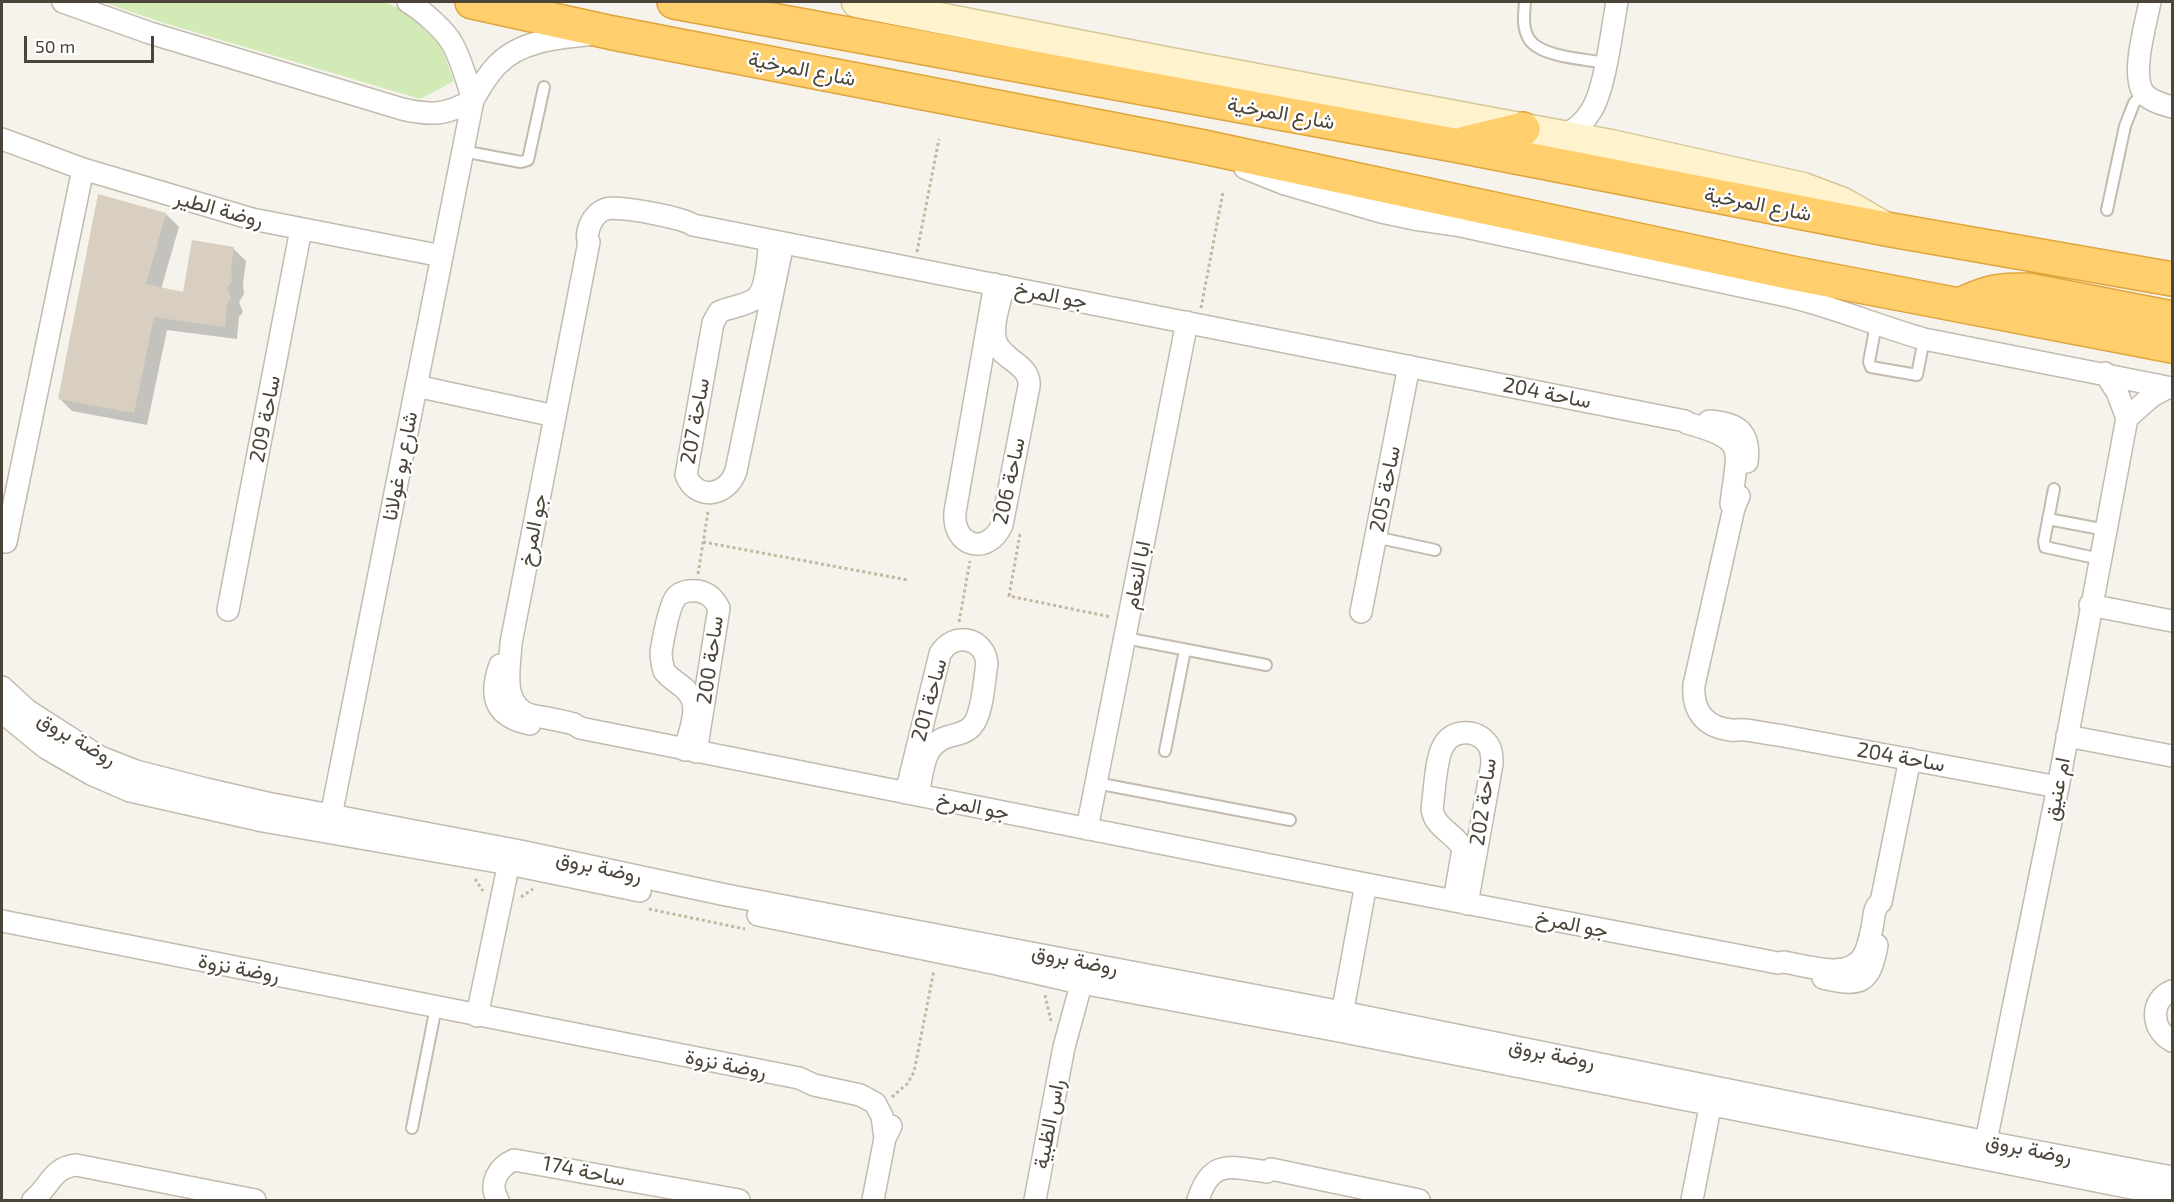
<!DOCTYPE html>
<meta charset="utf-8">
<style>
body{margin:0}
#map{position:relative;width:2174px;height:1202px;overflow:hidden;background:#f6f3ec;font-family:"Exo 2",sans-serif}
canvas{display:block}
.frame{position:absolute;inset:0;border:3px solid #4b4439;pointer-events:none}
.scale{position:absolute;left:24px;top:36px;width:130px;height:27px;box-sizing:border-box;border:3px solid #4b4439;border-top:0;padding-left:8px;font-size:18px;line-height:21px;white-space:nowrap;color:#4b4439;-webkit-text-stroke:4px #fff;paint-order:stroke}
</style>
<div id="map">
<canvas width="2174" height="1202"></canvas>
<div class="frame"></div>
<div class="scale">50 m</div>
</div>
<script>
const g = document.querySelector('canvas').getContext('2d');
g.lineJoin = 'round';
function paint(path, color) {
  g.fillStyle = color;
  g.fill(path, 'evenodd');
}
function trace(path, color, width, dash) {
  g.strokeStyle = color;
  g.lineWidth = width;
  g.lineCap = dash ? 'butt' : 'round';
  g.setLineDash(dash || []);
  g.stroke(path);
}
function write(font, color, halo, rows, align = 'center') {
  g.font = font + ' "Exo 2",Vazirmatn,sans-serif';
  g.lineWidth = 5;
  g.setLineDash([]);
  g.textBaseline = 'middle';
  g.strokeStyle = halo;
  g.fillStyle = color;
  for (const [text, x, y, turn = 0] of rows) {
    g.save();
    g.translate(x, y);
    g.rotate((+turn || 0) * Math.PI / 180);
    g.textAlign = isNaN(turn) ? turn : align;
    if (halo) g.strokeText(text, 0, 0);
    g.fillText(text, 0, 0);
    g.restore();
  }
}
paint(new Path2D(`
 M103,2H384L404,10L440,45L454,81L420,99L164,23Z`), '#d2eab5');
paint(new Path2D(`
 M166,214L179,227L161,289L184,294L233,248L246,261L243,283L244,294L239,302L243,312L239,317L237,339L167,330L147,425L72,411L59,398Z`), '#0003');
paint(new Path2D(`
 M98,194L166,213L146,284L183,292L192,240L234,247L231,269L232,280L227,288L231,298L227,304L225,327L154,317L134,413L58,399Z`), '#d8cfc1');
const lane = new Path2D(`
 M1525,2C1524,14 1522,28 1529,39C1540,57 1585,59 1605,63
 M462,151L521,162L528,160L544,87
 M2107,210L2125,126L2134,103L2144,93
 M1876,324L1869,362L1871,367L1917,375L1924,339
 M2054,489L2044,541L2045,547L2100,559
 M2048,519L2106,530
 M1375,537L1435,550
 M1125,638L1266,665
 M1165,751L1185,650
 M1096,783L1290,820
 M412,1128L436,1007`);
const street = new Path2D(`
 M63,2L150,33L402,109C432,116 446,115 473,100
 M408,2C422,10 446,31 453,45C462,62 467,81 473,100
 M2150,2C2146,23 2131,73 2143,92C2149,101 2162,104 2172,107
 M1563,136C1575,130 1584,123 1591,111C1605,90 1612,29 1617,2
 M2,139L83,169L252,219L442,256
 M1245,168L1285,184L1381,212L1414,219L1456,225L1787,296C1834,307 1878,326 1924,339L2172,388
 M770,241C768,255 767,291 755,299C744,306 730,307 719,312L713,323L686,475C696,501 727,497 736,471L783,243
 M995,284L955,512C952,546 987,557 1002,525L1029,386C1031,364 1003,361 996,342C991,326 1000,302 1004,286
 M416,386L555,416
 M2127,418L2152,396L2167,388
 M1709,421C1738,423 1751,432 1747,462
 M1739,496L1734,508L1694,685C1692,710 1704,727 1731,730C1735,731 1740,729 1745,730C1756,731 1767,734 1778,735L2058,787
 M1734,508L1731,504C1737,449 1750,440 1687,423L1685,421L693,225C684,218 618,205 606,209C599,211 593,218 590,225C588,231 586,237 589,242L511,643C510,667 500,706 531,715C545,718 560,720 574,724L580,728L1366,884L1778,963L1784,962C1807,966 1850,981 1864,955C1869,945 1871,934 1873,923C1874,915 1874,907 1881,902L1910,759
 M6,542L83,169
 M2090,605L2172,621
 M228,610L301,229
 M1361,612L1409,366
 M500,665C488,698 496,717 530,724
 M2,687L27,710L100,757L136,771L206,789L267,803L520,851L726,895L1342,1012L1987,1142L2172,1177
 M2,712L46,748L91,774L130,791L263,821L509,864L640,891
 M2067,736L2172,756
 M685,750C689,731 702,706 686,690C679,683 670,679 664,671C662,664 661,659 661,652C663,640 669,606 676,597C681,591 691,590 698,591C709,593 714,599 719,608L696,752
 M906,793L940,654C953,631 985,637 987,664C984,680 983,714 972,726C965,734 956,734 947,737C922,745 923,773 918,795
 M329,826L473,100C480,88 487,75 497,65C520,41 556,38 588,35
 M1087,829L1187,322
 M1454,901L1463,849C1455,832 1434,829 1432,808C1435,792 1435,756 1445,743C1454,730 1475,729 1486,742C1492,748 1492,756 1492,764L1467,904
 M758,915L997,964L1071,981L1339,1031L2172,1196
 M2,921L799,1078L814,1085L860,1095L875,1103L882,1116L885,1138
 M1823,978C1861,987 1870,984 1877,945
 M2172,991C2149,1000 2151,1030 2172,1041
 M477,1016L511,853
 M1340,1025L1366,884
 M1983,1156L2058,787L2127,418L2117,392L2105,373
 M33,1200C50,1187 51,1168 76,1165L255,1200
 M498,1200C488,1184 498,1167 514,1160L739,1200
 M873,1200L885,1138L891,1126
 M1035,1200L1064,1047L1085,970
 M1198,1200C1211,1158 1231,1167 1267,1172L1271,1169L1419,1200
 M1692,1200L1713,1092`);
const secondary = new Path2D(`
 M857,2L1160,61L1611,145L1803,188L1843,203L1881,225`);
const highway = new Path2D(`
 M472,2L613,33L1204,147L1792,273L2172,346
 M674,2L1454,145L1886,229L2172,279
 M1465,143L1523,129
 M1962,304C1989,291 1999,290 2028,290L2172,318`);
trace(lane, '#c2bbae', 14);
trace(street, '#c2bbae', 24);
trace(secondary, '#d6c79b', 33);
trace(highway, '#e0a43c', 36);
trace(new Path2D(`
 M917,252L939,139
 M1201,308L1223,192
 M1020,534L1009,596L1111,617
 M703,542L908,580
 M698,574L708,512
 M959,622L970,561
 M475,879L483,891
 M521,897L533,889
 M649,909L745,929
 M1045,995L1051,1021
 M892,1097L907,1084L914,1072L934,970`), '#c4b79f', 3, [3, 3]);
trace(lane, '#fff', 10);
trace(street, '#fff', 21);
trace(secondary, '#fff3cd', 30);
trace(highway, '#ffcf6e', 33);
write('21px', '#4b4439', '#fff', [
 ["شارع المرخية",802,69,11],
 ["شارع المرخية",1281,113,10],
 ["شارع المرخية",1758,204,11],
 ["روضة الطير",219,209,15],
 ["جو المرخ",1051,295,11],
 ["ساحة 204",1547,393,11],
 ["ساحة 209",265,419,-79],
 ["ساحة 207",695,421,-80],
 ["شارع بو غولانا",400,466,-79],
 ["ساحة 206",1009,481,-78],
 ["ساحة 205",1385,489,-79],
 ["جو المرخ",533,530,-79],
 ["ابا النعام",1137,575,-79],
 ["ساحة 200",710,660,-82],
 ["ساحة 201",929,700,-75],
 ["روضة بروق",77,739,30],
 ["ساحة 204",1901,757,10],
 ["ام عنيق",2057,789,-79],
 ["ساحة 202",1483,802,-82],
 ["جو المرخ",973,806,11],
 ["روضة بروق",599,867,12],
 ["جو المرخ",1572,924,11],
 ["روضة بروق",1075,960,11],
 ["روضة نزوة",239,968,11],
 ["روضة بروق",1552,1054,11],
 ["روضة نزوة",726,1064,11],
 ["راس الظبية",1049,1124,-79],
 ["روضة بروق",2029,1149,11],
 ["ساحة 174",584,1171,11]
]);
</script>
